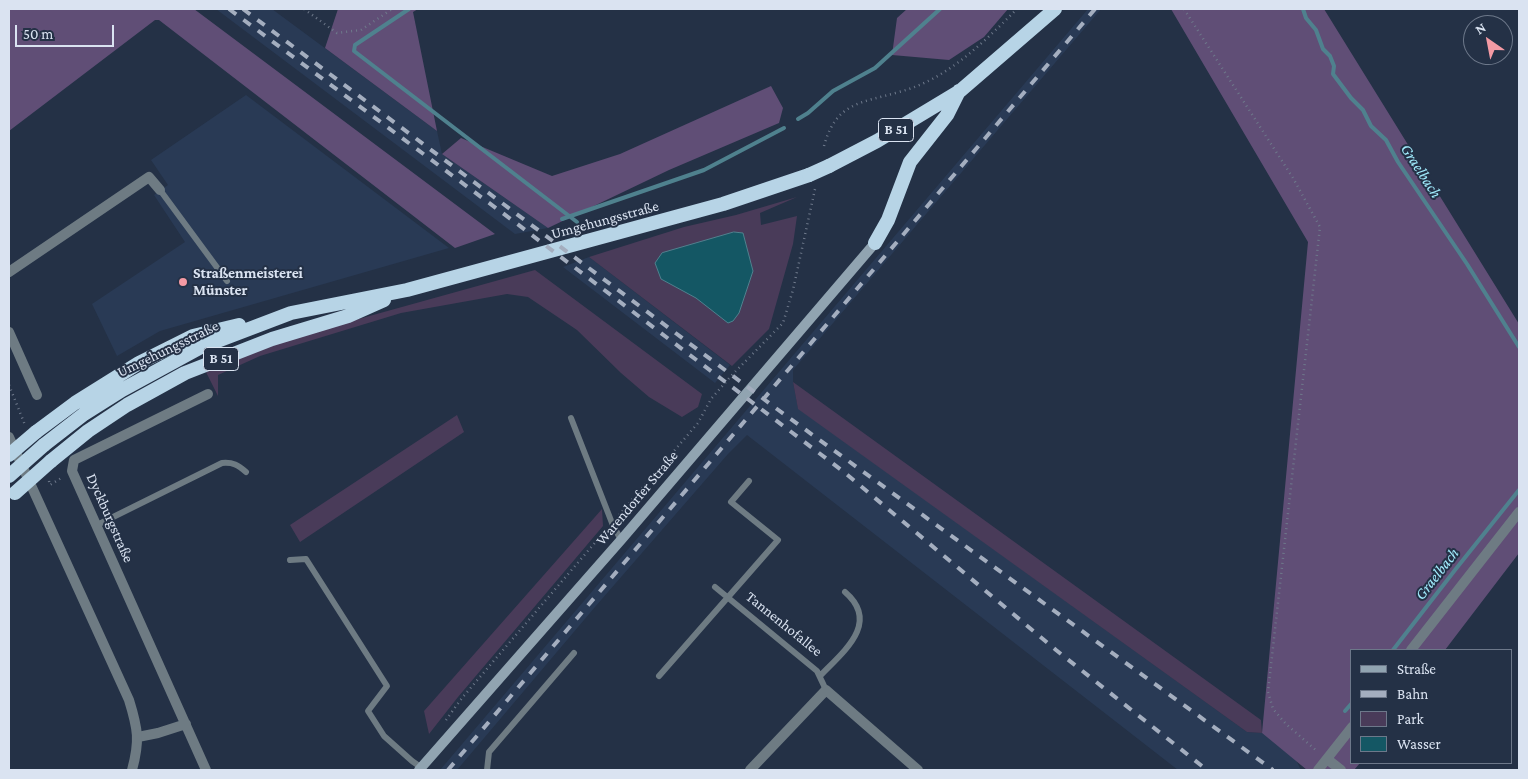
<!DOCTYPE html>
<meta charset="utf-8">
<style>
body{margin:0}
#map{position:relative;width:1528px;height:779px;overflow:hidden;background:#243146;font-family:"Crimson Pro",serif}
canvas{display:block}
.frame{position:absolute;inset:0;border:10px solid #dae3f1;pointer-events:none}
.legend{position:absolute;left:1350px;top:649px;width:162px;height:115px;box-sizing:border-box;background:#243146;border:1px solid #6d788a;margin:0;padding:6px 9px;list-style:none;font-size:15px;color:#dae3f1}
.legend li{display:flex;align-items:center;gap:10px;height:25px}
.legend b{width:25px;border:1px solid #6d788a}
.north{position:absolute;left:1463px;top:15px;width:50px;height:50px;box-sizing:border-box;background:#243146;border:1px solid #6d788a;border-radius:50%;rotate:327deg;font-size:14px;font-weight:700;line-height:20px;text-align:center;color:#dae3f1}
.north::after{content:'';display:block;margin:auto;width:18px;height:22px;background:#f49aa4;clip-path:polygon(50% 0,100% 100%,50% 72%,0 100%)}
.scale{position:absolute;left:15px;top:25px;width:99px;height:22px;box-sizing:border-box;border:2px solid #dae3f1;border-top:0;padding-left:6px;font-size:15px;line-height:18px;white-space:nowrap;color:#dae3f1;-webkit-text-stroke:4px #243146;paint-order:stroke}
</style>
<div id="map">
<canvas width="1528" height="779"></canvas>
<div class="frame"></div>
<ul class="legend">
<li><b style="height:6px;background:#91a4b1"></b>Straße</li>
<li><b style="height:6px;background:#a4aebf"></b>Bahn</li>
<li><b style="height:14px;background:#493b59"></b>Park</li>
<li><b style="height:14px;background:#145764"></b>Wasser</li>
</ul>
<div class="north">N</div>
<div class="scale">50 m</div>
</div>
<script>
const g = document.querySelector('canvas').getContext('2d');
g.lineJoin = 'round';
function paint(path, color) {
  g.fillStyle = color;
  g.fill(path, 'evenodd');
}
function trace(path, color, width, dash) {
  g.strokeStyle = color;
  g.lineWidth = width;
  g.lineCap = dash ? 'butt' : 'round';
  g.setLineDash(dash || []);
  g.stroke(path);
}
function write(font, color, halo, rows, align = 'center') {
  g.font = font + ' "Crimson Pro",serif';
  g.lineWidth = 4;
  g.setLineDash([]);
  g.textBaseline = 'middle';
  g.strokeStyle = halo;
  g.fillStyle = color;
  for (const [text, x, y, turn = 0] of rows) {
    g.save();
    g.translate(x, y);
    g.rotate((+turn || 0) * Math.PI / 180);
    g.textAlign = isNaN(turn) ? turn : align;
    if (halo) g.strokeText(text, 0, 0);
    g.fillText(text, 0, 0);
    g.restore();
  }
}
paint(new Path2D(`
 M216,9H272L437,131L442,154L548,228L515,234Z
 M1088,9H1101L793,370V382L798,408L1247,732L1262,733L1296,760L1301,770H1178L747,435L728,454L595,607L457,770H440Z
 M246,95L449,248L160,331L117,356L92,304L185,242L154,195L168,185L151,160Z
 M589,257L730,365L715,383L563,267Z`), '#293a55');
paint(new Path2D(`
 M797,197L760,213L761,225L797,216L793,244L769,329L732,366L589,257L684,227L736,215Z
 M535,270L702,394L698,407L682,417L649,397L621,373L577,330L528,297L507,294L401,313L260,356L218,375V396L206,372L258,347Z
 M793,382L1261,720L1262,733L1247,732L798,409Z
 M457,415L464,432L300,542L290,525Z
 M602,509L603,526L458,697L429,734L424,711Z`), '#493b59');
paint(new Path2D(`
 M9,9H194L495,234L455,248L159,20H155L9,131Z
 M338,9H418L413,12L437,131L325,48Z
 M907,9H1008L984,37L949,60L892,55L897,18Z
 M1171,9H1324L1519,324V553L1445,650H1352V763H1360L1354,770H1307L1262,733L1308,242Z
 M771,86L783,108L779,123L669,170L548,228L442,154L461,138L552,176L620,154Z`), '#604e76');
const water = new Path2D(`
 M734,232L743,233L753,271L739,313L733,321L728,323L696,298L661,279L655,263L662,253Z`);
paint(water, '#145764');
trace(water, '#4f818e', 1);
trace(new Path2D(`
 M409,9L355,45L354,51L577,222
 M1303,9L1306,18L1316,30L1323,49L1330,56L1334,66L1333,74L1351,98L1363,110L1371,126L1386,140L1398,162L1467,264L1519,347
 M798,119L808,113L833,91L875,68L940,9
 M562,219L704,170L784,128
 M1393,650L1455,570L1519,490
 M1345,711L1352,703`), '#4f818e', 4);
trace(new Path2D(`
 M304,9L337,33L361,30L392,9
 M1184,9L1293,178L1320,227L1268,692L1273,709L1286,724L1318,752
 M824,146C836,102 861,103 899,92C914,88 928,82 941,74C969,57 994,32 1017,9
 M9,385L25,425
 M49,481L50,485L63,477
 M619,515L698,423L711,399L731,376L783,323L793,290L815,189
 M446,720L462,698L605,531`), '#6e798b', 2.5, [1, 4]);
trace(new Path2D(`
 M160,190L227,281
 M571,418L612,523L621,540
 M97,525L222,463C233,462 238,465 246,472
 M290,560L306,559L387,686L368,711L384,736L412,761L422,768
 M715,587L817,671L826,690
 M659,676L778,540L731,502L749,481
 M820,676C843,652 881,623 845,592
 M487,770L489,752L574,653`), '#6e7b83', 6);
trace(new Path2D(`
 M9,272L149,177L160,190
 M9,332L37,395
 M1411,650L1519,512
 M138,737L158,733L186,724
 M1327,759L1341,770
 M206,770L72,471L74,460L208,394
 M750,770L826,690L918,770
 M1318,770L1352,727`), '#6e7b83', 10);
trace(new Path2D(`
 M9,437L129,700C138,729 140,741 132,770`), '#6e7b83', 10);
trace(new Path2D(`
 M419,770L621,540L875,243`), '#91a4b1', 10);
trace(new Path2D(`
 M829,166L877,141L960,91L1055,9
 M875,243L888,220L910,162L947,115L959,91
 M36,432L75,403L139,363L193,336L239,325
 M44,445L84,414L122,390L199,348L291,313L407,290L723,204L809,175
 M51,461L88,431L127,405L185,373L272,339L348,316L384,300`), '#b7d4e6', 14);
trace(new Path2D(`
 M229,9L516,223L844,472L1056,650L1207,770
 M243,9L777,409L1273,770
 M448,770L1095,9`), '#a4aebf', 4, [9, 9]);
trace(new Path2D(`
 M809,175L829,166
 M9,455L36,432
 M9,476L44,445
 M15,493L51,461`), '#b7d4e6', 14);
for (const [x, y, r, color] of [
 [183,282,5,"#f49aa4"]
]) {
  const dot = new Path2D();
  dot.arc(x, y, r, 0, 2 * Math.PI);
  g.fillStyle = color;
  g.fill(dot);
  trace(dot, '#243146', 2);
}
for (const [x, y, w] of [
 [896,130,35],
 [221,359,35]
]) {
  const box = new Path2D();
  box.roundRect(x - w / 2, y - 11.5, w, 23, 4);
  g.fillStyle = '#243146';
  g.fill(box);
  trace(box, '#dae3f1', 1);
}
write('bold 14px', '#dae3f1', null, [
 ["B 51",896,130],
 ["B 51",221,359]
]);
write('15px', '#dae3f1', '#243146', [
 ["Umgehungsstraße",605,220,-15],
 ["Umgehungsstraße",168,349,-26],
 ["Warendorfer Straße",637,498,-50],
 ["Dyckburgstraße",110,518,66],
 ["Tannenhofallee",784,624,39]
]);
write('bold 15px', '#dae3f1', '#243146', [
 ["Straßenmeisterei",193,273],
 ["Münster",193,290]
], 'left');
write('italic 16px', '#a1ecfd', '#243146', [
 ["Graelbach",1421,171,57],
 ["Graelbach",1437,574,-52]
]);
</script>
